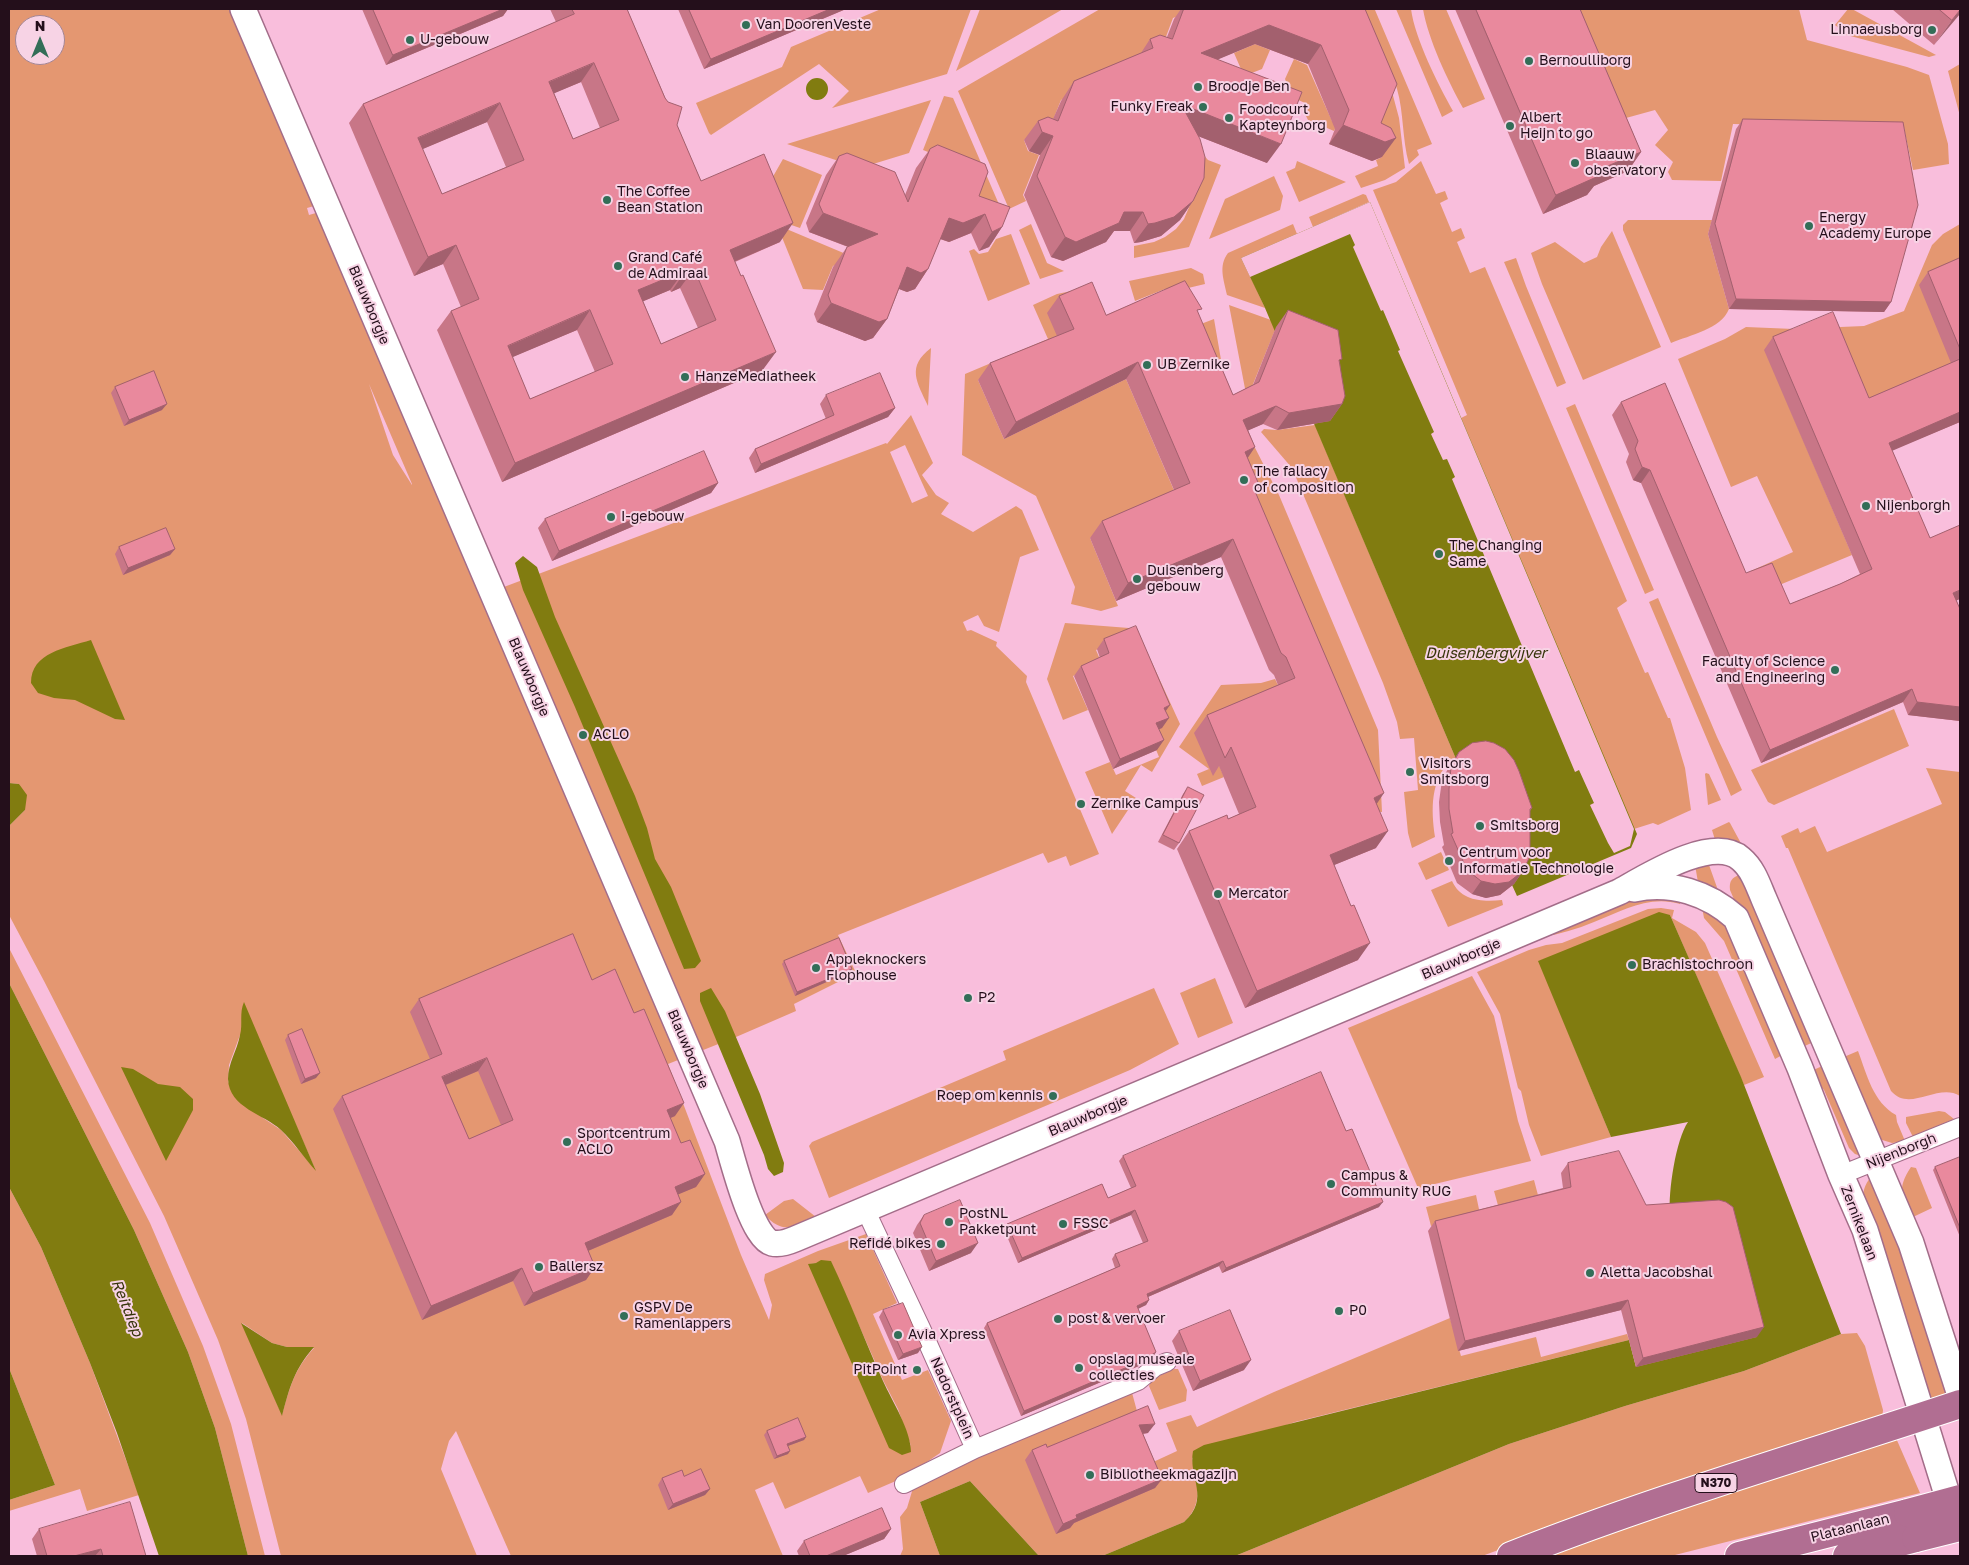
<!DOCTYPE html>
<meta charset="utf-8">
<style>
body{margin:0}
#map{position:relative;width:1969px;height:1565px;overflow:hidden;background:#f9bedc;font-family:"Golos Text",sans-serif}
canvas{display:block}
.frame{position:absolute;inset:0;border:10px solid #240f1b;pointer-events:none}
.north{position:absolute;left:15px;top:15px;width:50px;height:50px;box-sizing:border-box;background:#f7d3e5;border:1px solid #a38594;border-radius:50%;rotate:0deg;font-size:14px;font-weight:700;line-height:20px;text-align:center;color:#240f1b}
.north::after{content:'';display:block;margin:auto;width:18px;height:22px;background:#336e58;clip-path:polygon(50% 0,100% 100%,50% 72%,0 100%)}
</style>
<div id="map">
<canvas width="1969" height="1565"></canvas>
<div class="frame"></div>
<div class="north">N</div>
</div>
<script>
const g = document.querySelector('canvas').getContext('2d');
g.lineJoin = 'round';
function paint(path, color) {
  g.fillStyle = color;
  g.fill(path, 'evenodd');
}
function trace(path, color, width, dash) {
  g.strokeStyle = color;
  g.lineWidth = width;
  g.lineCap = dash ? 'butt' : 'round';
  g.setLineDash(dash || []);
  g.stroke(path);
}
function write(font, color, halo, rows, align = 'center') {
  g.font = font + ' "Golos Text",sans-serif';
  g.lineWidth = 4;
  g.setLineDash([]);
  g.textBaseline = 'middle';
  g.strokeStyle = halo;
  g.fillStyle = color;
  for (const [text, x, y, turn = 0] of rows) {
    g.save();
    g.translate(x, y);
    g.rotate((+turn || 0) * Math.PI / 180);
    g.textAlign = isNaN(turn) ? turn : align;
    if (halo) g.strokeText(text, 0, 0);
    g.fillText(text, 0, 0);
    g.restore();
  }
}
paint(new Path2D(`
 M9,9H229L314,206L307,208L309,215L316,213L480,596L886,443L887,444L911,415L933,463L922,475L936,495L949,503L941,514L973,532L1016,506L1022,510L1039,550L1020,557L999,632L984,626L978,615L963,622L967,631L971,630L997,642L996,646L1027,676L1026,682L1099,854L1070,866L1066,856L1048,863L1043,853L838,935L856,973L794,1004L796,1011L736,1037L668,1064L741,1255L769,1320L772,1305L764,1280L765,1274L818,1251L866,1234L897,1303L873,1314L902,1380L928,1370L951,1421L940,1453L905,1477L868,1493L860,1476L785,1509L773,1482L755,1490L783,1556H511L456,1431L449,1441L441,1469L477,1556H281L246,1419L218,1340L164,1216L44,981L9,915V826L25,810L19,784L9,783ZM25,25H55V55H25ZM369,384L412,484V485L393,455ZM905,445L928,496L912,503L890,452ZM240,1035L295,1123L315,1169L281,1130L263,1118L228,1082L229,1065ZM831,1262L884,1382L898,1409L911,1446L809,1264ZM242,1323L272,1343L287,1347L314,1348C294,1370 290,1387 282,1415Z
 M881,9H971L947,74L832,108L849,91L819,64L711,135L709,133L696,103L782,67L791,47Z
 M980,9H1063L956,71Z
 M1100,9H1185L1186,13L1173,18L1158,58L1061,100L1045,140L1034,135L1024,140L1028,151L1039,155L1023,195L1026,201L1009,209L958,91Z
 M1354,9L1388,77L1399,118L1405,168L1385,180L1361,188L1355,176L1378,166L1376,160L1382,157L1378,146Z
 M1359,9L1375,10L1432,144L1417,150L1419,155L1409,164C1402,139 1404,113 1397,89C1388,60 1372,35 1359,9Z
 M1396,9H1411C1415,39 1438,84 1453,111L1442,117Z
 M1423,9H1446L1485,99L1463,108C1448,81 1428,39 1423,9Z
 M1576,9H1799L1807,40L1907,67L1929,75L1948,144L1949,164L1913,170L1904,128L1733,124L1721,181L1672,180L1668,172L1673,162L1655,145L1668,130L1655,110L1626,118Z
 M1848,9H1852L1936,55L1929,57L1843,34L1840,29L1835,25Z
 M1255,44L1270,50L1262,69L1244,76L1234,53Z
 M1294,59L1307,65L1332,121L1338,123L1334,131L1308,120L1304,112L1307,104L1292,97L1285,79Z
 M1960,64V116L1948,71Z
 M944,96L953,98L1001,209L985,215L966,167L923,150Z
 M931,100L909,153L860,168L787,144Z
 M1187,136L1208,160L1221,165L1189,247L1134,258V246L1154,242L1165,237L1176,229L1184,219L1193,198Z
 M783,159L822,175L800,228L774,219L771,180Z
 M1297,161L1346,182L1299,202L1286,172L1295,168Z
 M1421,161L1436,194L1445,191L1448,199L1440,203L1452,232L1461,228L1465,238L1457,242L1470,273L1485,267L1627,601L1617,608L1645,673L1648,672L1668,718H1670L1685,768L1691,810L1658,825L1653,823L1634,829L1461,418L1467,415L1373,190L1396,182Z
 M1274,176L1283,196L1280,210L1209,239L1225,199Z
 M1363,194L1366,195L1369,202L1313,227L1309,217Z
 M1628,220H1712L1708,234L1729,309C1721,329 1690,335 1671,343L1623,230V225Z
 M1031,224L1047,263L1064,271L1040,279L1019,230Z
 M1293,224L1297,234L1242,258L1265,308L1227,295C1224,280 1218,266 1228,253Z
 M1960,224V267L1955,371L1861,410L1765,350L1852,555L1760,593L1751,571L1793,552L1757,476L1731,487L1678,359L1725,339L1746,327L1794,329L1864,326L1904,311L1932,245L1943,234Z
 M777,225L853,257L833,266L823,290L803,289Z
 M1612,231L1661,347L1583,380L1542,284L1531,253L1555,242L1584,263L1597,257L1601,247Z
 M1011,234L1030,284L988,301L969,251L974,249L979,254L988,252L996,239Z
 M1516,258L1526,286L1566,383L1557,387L1504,262Z
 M1191,268L1203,274L1205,284L1167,293L1165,289L1135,301L1129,281Z
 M1086,288L1061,346L978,380L1004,439L1126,379L1179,502L1090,538L1118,606L1101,611L1071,604L1075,587L1036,496L962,455L965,374L1048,339L1033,305L1057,294Z
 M1229,305L1271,320L1275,330L1247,399Z
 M1214,319L1226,389L1193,327Z
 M931,348L928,406C917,382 906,367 931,348Z
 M1575,404L1654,590L1645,594L1566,408Z
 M1315,425L1456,759H1452C1430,780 1431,809 1435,837L1412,848L1408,833L1404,792L1418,790L1414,738L1400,739L1397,722L1383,683L1292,468L1261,432L1264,429L1277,430Z
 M1248,434L1279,495L1378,730L1382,812L1372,811L1241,505Z
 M1658,598L1717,737L1742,790L1731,796L1649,602Z
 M1065,623L1129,628L1137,630L1180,724L1152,772L1141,765L1125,791L1136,798L1112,834L1085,772L1110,762L1116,775L1159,757L1146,725L1130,635L1096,650L1102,664L1073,676L1088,710L1063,720L1047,679Z
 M1275,679L1283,695L1219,765L1224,777L1202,786L1197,774L1209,769L1179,747L1221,685L1261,683Z
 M1894,709L1909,746L1774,805L1768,802L1751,770Z
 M1926,768L1960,772V1096C1938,1082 1910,1113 1891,1091L1788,848H1786L1781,836L1798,828L1800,833L1815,826L1827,852L1942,804Z
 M1706,773L1709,774L1721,800L1708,805L1705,774Z
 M1729,822L1730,823L1743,847L1716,843L1712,830Z
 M1441,852L1449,870L1426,880L1418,863Z
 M1695,865H1709L1719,893L1699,888Z
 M1740,875L1818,1040L1798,1049L1730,890C1729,881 1732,877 1740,875Z
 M1452,881C1461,901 1482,902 1502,900L1503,905L1448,927L1431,890Z
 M1681,896L1680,904C1648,895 1623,911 1594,922C1577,929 1560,934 1542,937L1627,899Z
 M1702,907L1723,917L1786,1053L1775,1059L1724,941L1704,918Z
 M1661,908L1674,910L1672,918L1696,932L1705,943L1764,1077L1744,1085L1670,915L1539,961L1611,1137L1541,1156L1529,1125L1521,1091L1518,1088L1500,1014L1477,972L1529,950L1546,945L1562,943L1648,909Z
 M9,948L150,1223L203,1346L231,1424L265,1556H248L215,1428L188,1352L134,1230L9,983Z
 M1472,976L1494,1016L1518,1121L1531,1161L1418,1188L1348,1028Z
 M1215,978L1233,1023L1198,1038L1180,993Z
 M1154,988L1179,1044L1130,1070L829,1198L809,1146L812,1142L1006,1060L1003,1051Z
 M1858,1051C1867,1075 1873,1102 1896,1115L1897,1122L1905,1141L1892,1143L1879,1139L1839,1059Z
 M1829,1063L1861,1156L1855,1154L1849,1148L1824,1090L1809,1072Z
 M1939,1111L1945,1112L1954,1119L1913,1137L1906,1123V1117Z
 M1911,1167L1916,1168L1932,1208L1913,1217C1902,1195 1896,1190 1911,1167Z
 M1876,1175L1950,1396L1926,1405L1863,1195C1864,1187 1868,1177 1876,1175Z
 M1534,1180L1539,1199L1499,1209L1494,1191Z
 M9,1187L41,1247L90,1363L139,1495L87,1511L80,1489L9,1511V1500L55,1485L9,1368Z
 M1476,1195L1480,1214L1431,1226L1426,1207Z
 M793,1199L816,1217C795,1227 783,1235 765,1215L784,1201Z
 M1450,1318L1461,1356L1536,1337L1541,1357L1627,1334L1629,1340L1295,1422L1192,1458C1196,1482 1205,1503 1184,1522L1102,1556H1039L970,1481L920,1502L940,1556H900L903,1549L900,1517L907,1508L913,1488L974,1458L1131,1389L1151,1463L1177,1451L1166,1423L1191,1415L1197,1427L1274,1392Z
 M1857,1333L1865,1346L1883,1410L1882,1420L1643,1497L1482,1556H1235L1509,1444L1625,1406L1744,1371L1841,1334Z
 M1174,1369H1178L1187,1390L1186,1401L1159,1410L1149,1386L1152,1379Z
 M1896,1438L1920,1493L1671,1556H1546L1704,1496Z`), '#e49771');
paint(new Path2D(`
 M806 89a11 11 0 1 1 22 0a11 11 0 1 1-22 0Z
 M1370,202L1637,834L1631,848L1517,896L1512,885L1519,874L1456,759L1265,308L1241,258Z
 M523,556L537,567L555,617L635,796L647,828L655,859L671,887L701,961L695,968L684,969L575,707L523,590L515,563Z
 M91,640L125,720L115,719L75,700L54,698L38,693L31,683C31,652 66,648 91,640Z
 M9,783L19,784L27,795L25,810L9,826Z
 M1659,912L1670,915L1741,1077L1841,1334L1744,1371L1625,1406L1509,1444L1235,1556H1102L1184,1522C1211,1498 1188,1478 1193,1451L1204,1445L1629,1340L1636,1367L1670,1214C1668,1192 1676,1139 1688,1122L1611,1137L1538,961Z
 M9,983L134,1230L188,1352L215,1428L248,1556H159L117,1433L90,1363L41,1247L9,1187Z
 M711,988L725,1011L760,1094L784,1163L783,1172L774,1176L768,1169L764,1155L700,1001V993Z
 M244,1002L316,1171C304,1158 294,1142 281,1130C264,1114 229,1108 228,1079C228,1063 237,1051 240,1035C243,1024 239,1013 244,1002Z
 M121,1067L133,1069L158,1084L180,1087L193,1099V1110L166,1161Z
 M821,1260L831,1261C850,1301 865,1341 883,1381C892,1401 911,1430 911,1452L902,1455L889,1448L808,1264L816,1263Z
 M241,1323L272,1343L287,1347H314C294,1370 290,1386 282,1416Z
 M9,1368L55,1485L9,1500Z
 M970,1481L1039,1556H940L920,1502Z`), '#817c10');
paint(new Path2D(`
 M1370,202L1634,829L1630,846L1614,853L1608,843L1590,805L1594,803L1579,770L1575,772L1452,479L1455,477L1447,459L1443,460L1431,434L1434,432L1398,351L1400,350L1383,310L1381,311L1353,247L1355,245L1350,234L1250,277L1241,258Z`), '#f9bedc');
const street = new Path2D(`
 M1841,1175L1960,1127
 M865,1209L921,1328L975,1449L1138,1381L1155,1367L1167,1362
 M904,1484L975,1449`);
const secondary = new Path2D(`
 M243,9L727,1141C733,1161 752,1238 772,1243C780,1245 788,1242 795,1239L1619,892C1646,877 1713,834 1741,859C1753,869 1758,885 1764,899L1911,1243L1960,1395
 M1634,889C1671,881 1708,893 1736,918L1800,1068L1841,1175L1865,1230L1955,1520`);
const highway = new Path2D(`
 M1511,1556C1658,1498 1810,1454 1960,1404
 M1739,1556L1908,1513
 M1847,1556L1916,1538`);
trace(street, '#a36d89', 20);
trace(secondary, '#a36d89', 28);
trace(highway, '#fff', 30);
trace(street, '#fff', 18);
trace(secondary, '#fff', 25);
trace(highway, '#b16e92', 28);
const highwayBridge = new Path2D(`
 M1908,1513L1960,1499
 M1916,1538L1960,1527`);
trace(highwayBridge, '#fff', 30, []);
trace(highwayBridge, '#b16e92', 28);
paint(new Path2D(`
 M362,9H508L503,16L386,65Z
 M550,9H627L701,181L780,242L735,262L762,371L502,482L437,330L451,311L461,307L443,264L414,276L349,123L363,104L556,22ZM581,82L600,128L573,139L554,93ZM487,122L506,167L442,194L422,149ZM680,288L698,328L661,344L643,301L670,290L671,292ZM577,330L595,372L530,399L512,357Z
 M678,9H846L704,69Z
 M1181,9H1365L1381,123L1382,157L1372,161L1329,144L1335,129L1308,64L1255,44L1218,59L1267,163L1198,136L1193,201L1180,220L1161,236L1141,242L1134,243L1130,231H1114L1106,242L1063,261L1051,257L1024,195L1040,155L1029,151L1024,140L1038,121L1053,119L1061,101L1074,81L1141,53L1150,39L1167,37L1174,19Z
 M1455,9H1580L1641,152L1628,171L1594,186L1587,195L1543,214Z
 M1892,9H1960L1934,45Z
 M1743,119L1891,302L1884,312L1729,309L1708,234L1736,129Z
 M930,149L979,196L1002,227L989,247L979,251L971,233L949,242L940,239L928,269L915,289L907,292L899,289L887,319L873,338L865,341L817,322L814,314L833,267L847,247H848L809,232L806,223L826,175L839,156L905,195L916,168Z
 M1960,258V422L1892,450L1960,609V721L1908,715L1903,702L1761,763L1641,483L1633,480L1626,462L1629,454L1612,415L1621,402L1746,573L1790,604L1840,584L1860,574L1764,350L1773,337L1869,398L1951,363L1919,285L1928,272Z
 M1059,296L1106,315L1198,314L1233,395L1253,385L1276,327L1288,310L1340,362L1342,404L1330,421L1277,430L1263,424L1248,430L1255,447L1247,458L1260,487L1256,493L1377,804L1376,848L1334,865L1358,960L1245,1008L1177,849L1189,831L1228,819L1239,814L1219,766L1213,776L1194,733L1207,715L1278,685L1274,675L1269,670L1221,557L1116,601L1090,538L1102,521L1174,490L1126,379L1004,439L978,380L990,363L1057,336L1047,313Z
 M115,387L162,410L124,426L111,393Z
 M826,395L895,408L888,417L755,473L749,458L755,449L826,419L820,404Z
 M718,483L711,493L552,561L538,528L545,519Z
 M119,547L175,549L170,555L123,575L115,554Z
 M1104,639L1166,712L1162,728L1159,729L1157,750L1113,769L1074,676L1081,666L1100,658L1097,649Z
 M1459,752L1532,808L1530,811L1523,871L1514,884L1500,895L1486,898L1472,894L1457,883L1442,847L1444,845L1440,822L1439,802L1442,780L1450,765Z
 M1188,787L1179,843L1174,850L1158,842L1183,794Z
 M784,961L852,969L849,972L795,996L782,964Z
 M592,980L675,1116L670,1118L681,1143L705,1174L696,1187L678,1194L672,1215L588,1251L595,1267L586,1280L524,1306L513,1281L422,1320L333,1109L342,1096L430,1059L410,1012L419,999ZM478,1071L501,1125L469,1139L446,1085Z
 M288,1035L316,1078L301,1084L285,1040Z
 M1346,1131L1379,1207L1222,1273L1219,1266L1148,1297L1149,1300L1146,1305L1138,1309L1156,1352L1153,1357L1141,1365L1021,1416L984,1328L987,1323L1115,1268L1112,1259L1115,1254L1143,1243L1131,1215L1018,1263L1004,1229L1007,1224L1108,1198L1131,1188L1119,1161L1123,1156Z
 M1960,1157V1237L1933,1170L1935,1167Z
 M1568,1163L1646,1205L1757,1337L1636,1367L1621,1310L1458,1351L1428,1231L1435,1221L1563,1188L1561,1173Z
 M924,1215L971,1253L929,1271L913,1233L917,1225Z
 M883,1310L918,1353L898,1360L879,1317Z
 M1179,1331L1244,1370L1193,1391L1172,1341Z
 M1148,1406V1433L1143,1434L1162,1479L1155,1488L1074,1523L1070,1528L1056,1534L1025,1460L1032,1450L1047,1447Z
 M767,1431L806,1437L804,1440L788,1446V1454L774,1459L764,1435Z
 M684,1476L710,1489L705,1495L668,1510L658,1485L662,1478Z
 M39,1529L146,1556H37L32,1539Z
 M891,1529L884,1539L843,1556H799L797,1551L804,1541Z`), '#c87687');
paint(new Path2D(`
 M503,9H508L503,16L386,65L393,55Z
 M830,9H846L704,69L711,59Z
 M1960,10V14L1934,45L1952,20Z
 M1269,25L1321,45L1308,64L1255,44L1188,72L1201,53Z
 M594,63L581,82L536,101L549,82Z
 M500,103L487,122L404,157L418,138Z
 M1181,104L1281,144L1267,163L1167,124Z
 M1343,125L1396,138L1382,157L1372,161L1329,144Z
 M1042,132L1053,136L1040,155L1029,151Z
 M1641,152L1628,171L1594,186L1587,195L1543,214L1556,195L1598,170Z
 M1193,201L1180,220L1161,236L1141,242L1134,243L1148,224Z
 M1124,212H1143L1130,231H1114L1106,242L1063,261L1051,257L1065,237Z
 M823,213L878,234L865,253L809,232Z
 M985,214L971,233L949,242L935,237L949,218Z
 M793,223L780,242L717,269L730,250Z
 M1002,227L989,247L979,251L992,232Z
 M456,245L443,264L414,276L428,257Z
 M907,267L928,269L915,289L907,292L894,287Z
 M694,269L680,288L671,292L684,273Z
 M684,271L670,290L625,309L638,290Z
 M1736,299L1891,302L1884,312L1729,309Z
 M831,303L887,319L873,338L865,341L817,322Z
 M590,310L577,330L494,365L508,346Z
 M776,352L762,371L502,482L515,463Z
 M1138,362L1126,379L1004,439L1016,422Z
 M167,404L162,410L124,426L129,420Z
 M1342,404L1330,421L1277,430L1289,413Z
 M1276,406L1263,424L1231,438L1243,420Z
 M895,408L888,417L755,473L761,464Z
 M1960,412V422L1880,456L1889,443Z
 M1255,447L1243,465L1245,452Z
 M1642,467L1650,470L1641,483L1633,480Z
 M718,483L711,493L552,561L559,551Z
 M1233,539L1221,557L1116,601L1128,583Z
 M175,549L170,555L123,575L128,568Z
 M1960,590V599L1944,606L1953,593Z
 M1912,689L1903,702L1761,763L1770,750Z
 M1917,702L1960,707V721L1908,715Z
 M1170,705L1163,715L1164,708Z
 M1169,718L1162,728L1150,733L1156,723Z
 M1164,740L1157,750L1113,769L1120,759Z
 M1384,793L1372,811L1374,798Z
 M1388,831L1376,848L1317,872L1330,855Z
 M1523,871L1514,884L1500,895L1486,898L1472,894L1481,881Z
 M1370,943L1358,960L1245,1008L1257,991Z
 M852,969L849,972L795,996L797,992Z
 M487,1058L478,1071L433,1090L442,1077Z
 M320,1073L316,1078L301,1084L305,1079Z
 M684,1103L675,1116L657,1124L667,1110Z
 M705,1174L696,1187L665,1200L675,1187Z
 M681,1202L672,1215L576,1256L585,1243Z
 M1383,1202L1379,1207L1222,1273L1226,1268Z
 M1135,1210L1131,1215L1018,1263L1022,1258Z
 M978,1243L971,1253L929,1271L936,1261Z
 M1223,1261L1219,1266L1143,1299L1147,1294Z
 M595,1267L586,1280L524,1306L533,1293Z
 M522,1268L513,1281L422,1320L431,1306Z
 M1149,1300L1146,1305L1133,1311L1137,1306Z
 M1628,1300L1621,1310L1458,1351L1465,1341Z
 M1764,1327L1757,1337L1636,1367L1643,1358Z
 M922,1347L918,1353L898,1360L903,1354Z
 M1156,1352L1153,1357L1141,1365L1021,1416L1024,1411Z
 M1251,1360L1244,1370L1193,1391L1200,1381Z
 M1155,1424L1148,1433L1132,1435L1139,1425Z
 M806,1437L804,1440L785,1447L787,1444Z
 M790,1451L788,1454L774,1459L777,1456Z
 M1162,1479L1155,1488L1074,1523L1070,1528L1056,1534L1063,1524L1076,1515Z
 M710,1489L705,1495L668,1510L673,1504Z
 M891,1529L884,1539L843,1556H826Z
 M101,1549L95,1556H74Z`), '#a3606e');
const building = new Path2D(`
 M373,9H503L393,55Z
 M572,9H627L665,98L668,102L682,107L677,125L701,181L764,154L793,223L730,250L741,276L743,275L776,352L515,463L451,311L479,299L456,245L428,257L363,104L574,14ZM594,63L619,120L573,139L549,82ZM500,103L524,160L442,194L418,138ZM694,269L716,320L661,344L638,290L684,271V273ZM590,310L613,364L530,399L508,346Z
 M689,9H830L711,59Z
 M1184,9H1365L1397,84L1381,123L1391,128L1396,138L1385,142L1343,125L1349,110L1321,45L1269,25L1201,53L1302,92L1281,144L1181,104L1200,139L1205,157L1204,178L1193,201L1174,217L1155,223L1148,224L1143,212H1124L1119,223L1076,242L1065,237L1037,176L1053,136L1042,132L1038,121L1048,117L1058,121L1074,81L1153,48L1150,39L1160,35L1172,39Z
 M1476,9H1580L1641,152L1598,170L1601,175L1556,195Z
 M1939,9H1960V10L1952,20Z
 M1743,119L1903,122L1918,205L1891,302L1736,299L1715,224Z
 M938,145L985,164L988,172L979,196L1010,207L1002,227L992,232L985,214L963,223L949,218L928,269L921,273L907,267L887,319L879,322L831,303L828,295L847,247L878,234L823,213L819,204L839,156L847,153L895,172L908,202L930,149Z
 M1960,258V349L1928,272Z
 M1185,281L1202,309L1197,310L1233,395L1259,382L1288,310L1338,330L1342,359L1339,360L1345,396L1342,404L1289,413L1276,406L1243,420L1255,447L1245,452L1260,487L1254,489L1384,793L1374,798L1388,831L1330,855L1351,906L1354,905L1370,943L1257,991L1189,831L1227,815L1228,819L1256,807L1231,747L1225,758L1207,715L1295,678L1286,657L1281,653L1233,539L1128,583L1102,521L1190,483L1138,362L1016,422L990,363L1074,329L1059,296L1092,282L1106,315Z
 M1833,312L1869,398L1960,359V412L1889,443L1930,538L1960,525V590L1953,593L1960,609V707L1917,702L1912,689L1770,750L1650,470L1642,467L1635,449L1638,441L1621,402L1665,383L1746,573L1772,563L1790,604L1840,584L1872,569L1773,337Z
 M154,371L167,404L129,420L115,387Z
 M880,373L895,408L761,464L755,449L834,415L826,395Z
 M704,451L718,483L559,551L545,519Z
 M166,528L175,549L128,568L119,547Z
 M1136,626L1170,705L1164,708L1169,718L1156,723L1164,740L1120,759L1081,666L1109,653L1104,639Z
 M1486,741L1494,743L1505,749L1514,760L1519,771L1532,808L1530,809V856L1523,871L1509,882L1495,884L1481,881L1467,870L1451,834L1453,833L1449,809V789L1451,767L1459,752L1472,743Z
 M1188,787L1204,795L1179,843L1163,835Z
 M573,934L592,980L615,969L634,1013L644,1009L684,1103L667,1110L681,1143L690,1140L705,1174L675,1187L681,1202L585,1243L595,1267L533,1293L522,1268L431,1306L342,1096L442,1054L419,999ZM487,1058L513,1120L469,1139L442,1077Z
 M839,938L852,969L797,992L784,961Z
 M302,1029L320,1073L305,1079L288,1035Z
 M1321,1072L1346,1131L1352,1129L1383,1202L1226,1268L1223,1261L1147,1294L1149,1300L1137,1306L1156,1352L1144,1360L1024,1411L987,1323L1120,1266L1115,1254L1148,1241L1135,1210L1022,1258L1007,1224L1102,1184L1108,1198L1136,1186L1123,1156Z
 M1619,1151L1646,1205L1719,1200L1726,1202L1733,1207L1764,1327L1643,1358L1628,1300L1465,1341L1435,1221L1571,1187L1568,1163Z
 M1960,1157V1228L1935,1167Z
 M960,1200L978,1243L936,1261L920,1223L924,1215Z
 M903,1303L922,1347L903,1354L883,1310Z
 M1230,1310L1251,1360L1200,1381L1179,1331Z
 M1148,1406L1155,1424L1139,1425L1162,1479L1076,1515L1077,1518L1063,1524L1032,1450L1046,1444L1047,1447Z
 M798,1418L806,1437L787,1444L790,1451L777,1456L767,1431Z
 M701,1469L710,1489L673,1504L662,1478L682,1470L684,1476Z
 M130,1502L146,1556H103L101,1549L74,1556H47L39,1529Z
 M882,1508L891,1529L826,1556H810L804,1541Z`);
paint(building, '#e9899d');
trace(building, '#a3606e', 1);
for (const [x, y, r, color] of [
 [746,25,5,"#336e58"],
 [1932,30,5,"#336e58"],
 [410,40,5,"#336e58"],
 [1529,61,5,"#336e58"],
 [1198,87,5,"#336e58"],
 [1203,107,5,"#336e58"],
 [1229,118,5,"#336e58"],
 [1510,126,5,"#336e58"],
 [1575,163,5,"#336e58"],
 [607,200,5,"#336e58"],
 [1809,226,5,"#336e58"],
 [618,266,5,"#336e58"],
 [1147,365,5,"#336e58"],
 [685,377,5,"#336e58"],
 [1244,480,5,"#336e58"],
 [1866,506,5,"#336e58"],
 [611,517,5,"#336e58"],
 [1439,554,5,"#336e58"],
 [1137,579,5,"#336e58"],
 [1835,670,5,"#336e58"],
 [583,735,5,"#336e58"],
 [1410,772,5,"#336e58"],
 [1081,804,5,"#336e58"],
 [1480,826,5,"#336e58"],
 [1449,861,5,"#336e58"],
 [1218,894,5,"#336e58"],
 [1632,965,5,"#336e58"],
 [816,968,5,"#336e58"],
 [968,998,5,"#336e58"],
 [1053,1096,5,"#336e58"],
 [567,1142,5,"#336e58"],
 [1331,1184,5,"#336e58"],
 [949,1222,5,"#336e58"],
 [1063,1224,5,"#336e58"],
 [941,1244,5,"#336e58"],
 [539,1267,5,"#336e58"],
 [1590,1273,5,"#336e58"],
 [1339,1311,5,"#336e58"],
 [624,1316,5,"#336e58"],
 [1058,1319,5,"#336e58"],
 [898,1335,5,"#336e58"],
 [1079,1368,5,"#336e58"],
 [917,1370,5,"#336e58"],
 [1090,1475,5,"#336e58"]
]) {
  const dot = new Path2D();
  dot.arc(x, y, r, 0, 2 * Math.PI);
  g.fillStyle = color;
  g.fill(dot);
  trace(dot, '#f7d3e5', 2);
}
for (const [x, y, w] of [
 [1716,1483,42]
]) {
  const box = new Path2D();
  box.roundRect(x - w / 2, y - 9.5, w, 19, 4);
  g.fillStyle = '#f7d3e5';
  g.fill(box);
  trace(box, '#240f1b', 1);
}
write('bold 12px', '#240f1b', null, [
 ["N370",1716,1483]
]);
write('14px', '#240f1b', '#f7d3e5', [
 ["Van DoorenVeste",756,25],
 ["Linnaeusborg",1922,30,"right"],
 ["U-gebouw",420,40],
 ["Bernoulliborg",1539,61],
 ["Broodje Ben",1208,87],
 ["Funky Freak",1193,107,"right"],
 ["Foodcourt",1239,110],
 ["Kapteynborg",1239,126],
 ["Albert",1520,118],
 ["Heijn to go",1520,134],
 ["Blaauw",1585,155],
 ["observatory",1585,171],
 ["The Coffee",617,192],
 ["Bean Station",617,208],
 ["Energy",1819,218],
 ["Academy Europe",1819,234],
 ["Grand Café",628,258],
 ["de Admiraal",628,274],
 ["UB Zernike",1157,365],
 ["HanzeMediatheek",695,377],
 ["The fallacy",1254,472],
 ["of composition",1254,488],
 ["Nijenborgh",1876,506],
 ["I-gebouw",621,517],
 ["The Changing",1449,546],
 ["Same",1449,562],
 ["Duisenberg",1147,571],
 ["gebouw",1147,587],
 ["Faculty of Science",1825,662,"right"],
 ["and Engineering",1825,678,"right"],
 ["ACLO",593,735],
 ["Visitors",1420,764],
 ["Smitsborg",1420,780],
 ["Zernike Campus",1091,804],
 ["Smitsborg",1490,826],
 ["Centrum voor",1459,853],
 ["Informatie Technologie",1459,869],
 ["Mercator",1228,894],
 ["Appleknockers",826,960],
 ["Flophouse",826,976],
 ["Brachistochroon",1642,965],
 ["P2",978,998],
 ["Roep om kennis",1043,1096,"right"],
 ["Sportcentrum",577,1134],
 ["ACLO",577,1150],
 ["Campus &",1341,1176],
 ["Community RUG",1341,1192],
 ["PostNL",959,1214],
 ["Pakketpunt",959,1230],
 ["FSSC",1073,1224],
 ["Refidé bikes",931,1244,"right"],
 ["Ballersz",549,1267],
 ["Aletta Jacobshal",1600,1273],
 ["GSPV De",634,1308],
 ["Ramenlappers",634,1324],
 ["P0",1349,1311],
 ["post & vervoer",1068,1319],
 ["Avia Xpress",908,1335],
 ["opslag museale",1089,1360],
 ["collecties",1089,1376],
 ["PitPoint",907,1370,"right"],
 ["Bibliotheekmagazijn",1100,1475]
], 'left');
write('14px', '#240f1b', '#f7d3e5', [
 ["Blauwborgje",369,305,67],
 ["Blauwborgje",529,677,67],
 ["Blauwborgje",1461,959,-23],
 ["Blauwborgje",688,1049,67],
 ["Blauwborgje",1088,1116,-23],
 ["Nijenborgh",1901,1151,-22],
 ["Zernikelaan",1859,1223,69],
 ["Nadorstplein",952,1398,66],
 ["Plataanlaan",1850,1528,-14]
]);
write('italic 15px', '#36340a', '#f7d3e5', [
 ["Duisenbergvijver",1486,653],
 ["Reitdiep",127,1308,68]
]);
</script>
